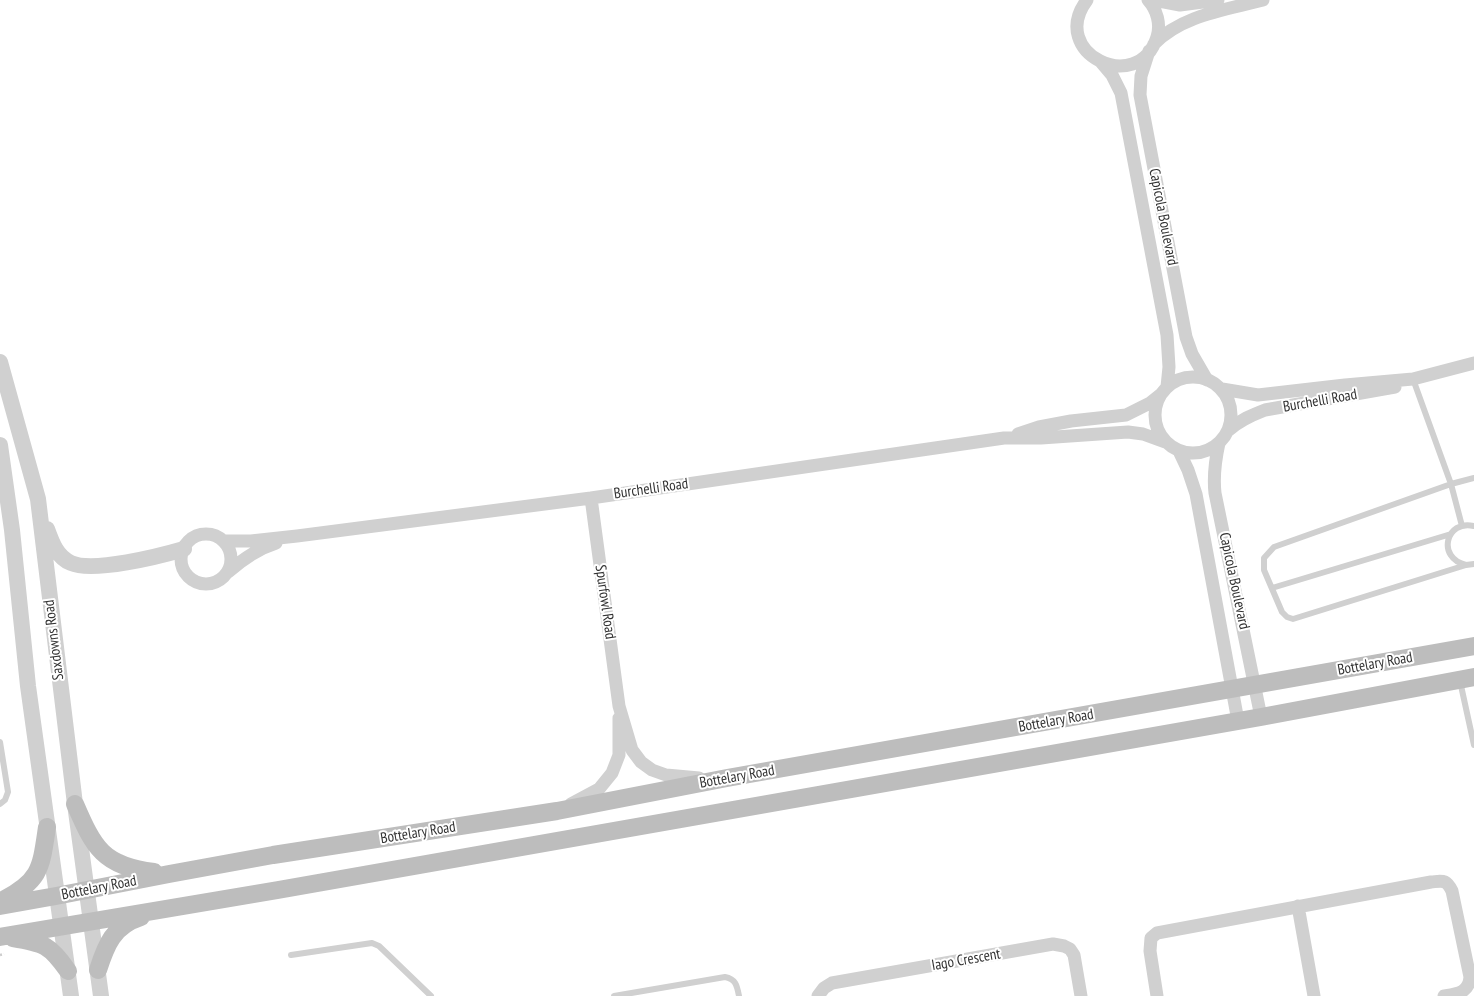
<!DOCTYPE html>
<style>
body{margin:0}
canvas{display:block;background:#fff}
</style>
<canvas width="1474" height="996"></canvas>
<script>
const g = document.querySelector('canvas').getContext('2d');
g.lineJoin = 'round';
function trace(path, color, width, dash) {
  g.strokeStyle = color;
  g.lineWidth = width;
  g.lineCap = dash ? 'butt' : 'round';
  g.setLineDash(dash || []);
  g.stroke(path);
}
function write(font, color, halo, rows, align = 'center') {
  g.font = font + ' "PT Sans Narrow",sans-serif';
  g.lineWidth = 4;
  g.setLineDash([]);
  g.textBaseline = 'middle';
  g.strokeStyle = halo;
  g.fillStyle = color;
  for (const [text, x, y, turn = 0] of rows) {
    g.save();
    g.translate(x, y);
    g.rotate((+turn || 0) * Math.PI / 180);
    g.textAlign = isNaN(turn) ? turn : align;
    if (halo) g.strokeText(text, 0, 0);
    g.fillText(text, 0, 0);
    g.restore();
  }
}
trace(new Path2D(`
 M0,955L4,954`), '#cdcdcd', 2.5, [2, 2]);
trace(new Path2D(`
 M1413,379L1451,484L1462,526
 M1474,478L1451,484L1274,547L1264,558V570L1282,612L1287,617L1293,619L1466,565L1474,564
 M1466,565C1436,558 1446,519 1474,526
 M1272,588L1451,534
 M1460,681L1474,745
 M0,742L8,792L5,800L0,804
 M291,955L372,943L379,946L431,996
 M614,996L725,977C736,979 737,986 739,996`), '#d0d0d0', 6);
trace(new Path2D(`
 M1087,0C1047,53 1138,97 1157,37C1161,24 1157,10 1148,0
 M1154,0L1180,5L1218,0
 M1154,44C1182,15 1226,10 1263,0
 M1149,51L1141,76L1140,95L1186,337L1192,354L1207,380
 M1101,62L1112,75L1121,93L1167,335L1169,367L1167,387
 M1155 415a38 38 0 1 1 76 0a38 38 0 1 1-76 0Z
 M1222,389L1258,395L1345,385L1413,379L1474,363
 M1229,430C1240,420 1252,415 1265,410L1395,387
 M1018,434L1039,427L1071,421L1126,415L1150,403L1160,395
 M1219,443C1215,461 1213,475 1215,493L1261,717
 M1179,451L1188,470L1196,494L1238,721
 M591,498L619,706L632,750L641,762L652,770L666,775L699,778
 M181 559a25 25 0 1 1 50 0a25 25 0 1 1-50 0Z
 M223,541H251L297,536L591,498L1004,438H1041L1128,432L1143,434L1165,442
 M228,572C243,559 257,549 276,543
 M571,804L599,789L612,773L619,755V718
 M1298,906L1314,996
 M818,996L824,988L832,983L1053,944L1064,946L1070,949L1074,955L1081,996
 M1157,996L1150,951L1151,938L1157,933L1431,882C1443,881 1446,879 1452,891L1470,977C1469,993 1457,994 1444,996`), '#d0d0d0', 13);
trace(new Path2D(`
 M0,362L38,499L75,804L101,996
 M0,445L12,530L28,686L71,996
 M47,529C52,543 57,557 71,563C93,573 160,556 184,549`), '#d0d0d0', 16);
trace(new Path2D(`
 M75,804C94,848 103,866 154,872
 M1,901C41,881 41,868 47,827
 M0,906L56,896L169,874L273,855L557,811L727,778L1474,646
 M0,937L278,890L1261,717L1474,677
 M13,938C44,943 50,945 68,971
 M98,970C106,945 113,926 141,917`), '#bdbdbd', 18);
write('15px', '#333', '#fff', [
 ["Capicola Boulevard",1163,217,79],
 ["Burchelli Road",1320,401,-10],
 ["Burchelli Road",651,489,-8],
 ["Capicola Boulevard",1234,581,78],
 ["Spurfowl Road",605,602,82],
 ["Saxdowns Road",54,640,-97],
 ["Bottelary Road",1375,664,-10],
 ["Bottelary Road",1056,721,-10],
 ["Bottelary Road",737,777,-10],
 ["Bottelary Road",418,833,-9],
 ["Bottelary Road",99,888,-11],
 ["Iago Crescent",966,960,-10]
]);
</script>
